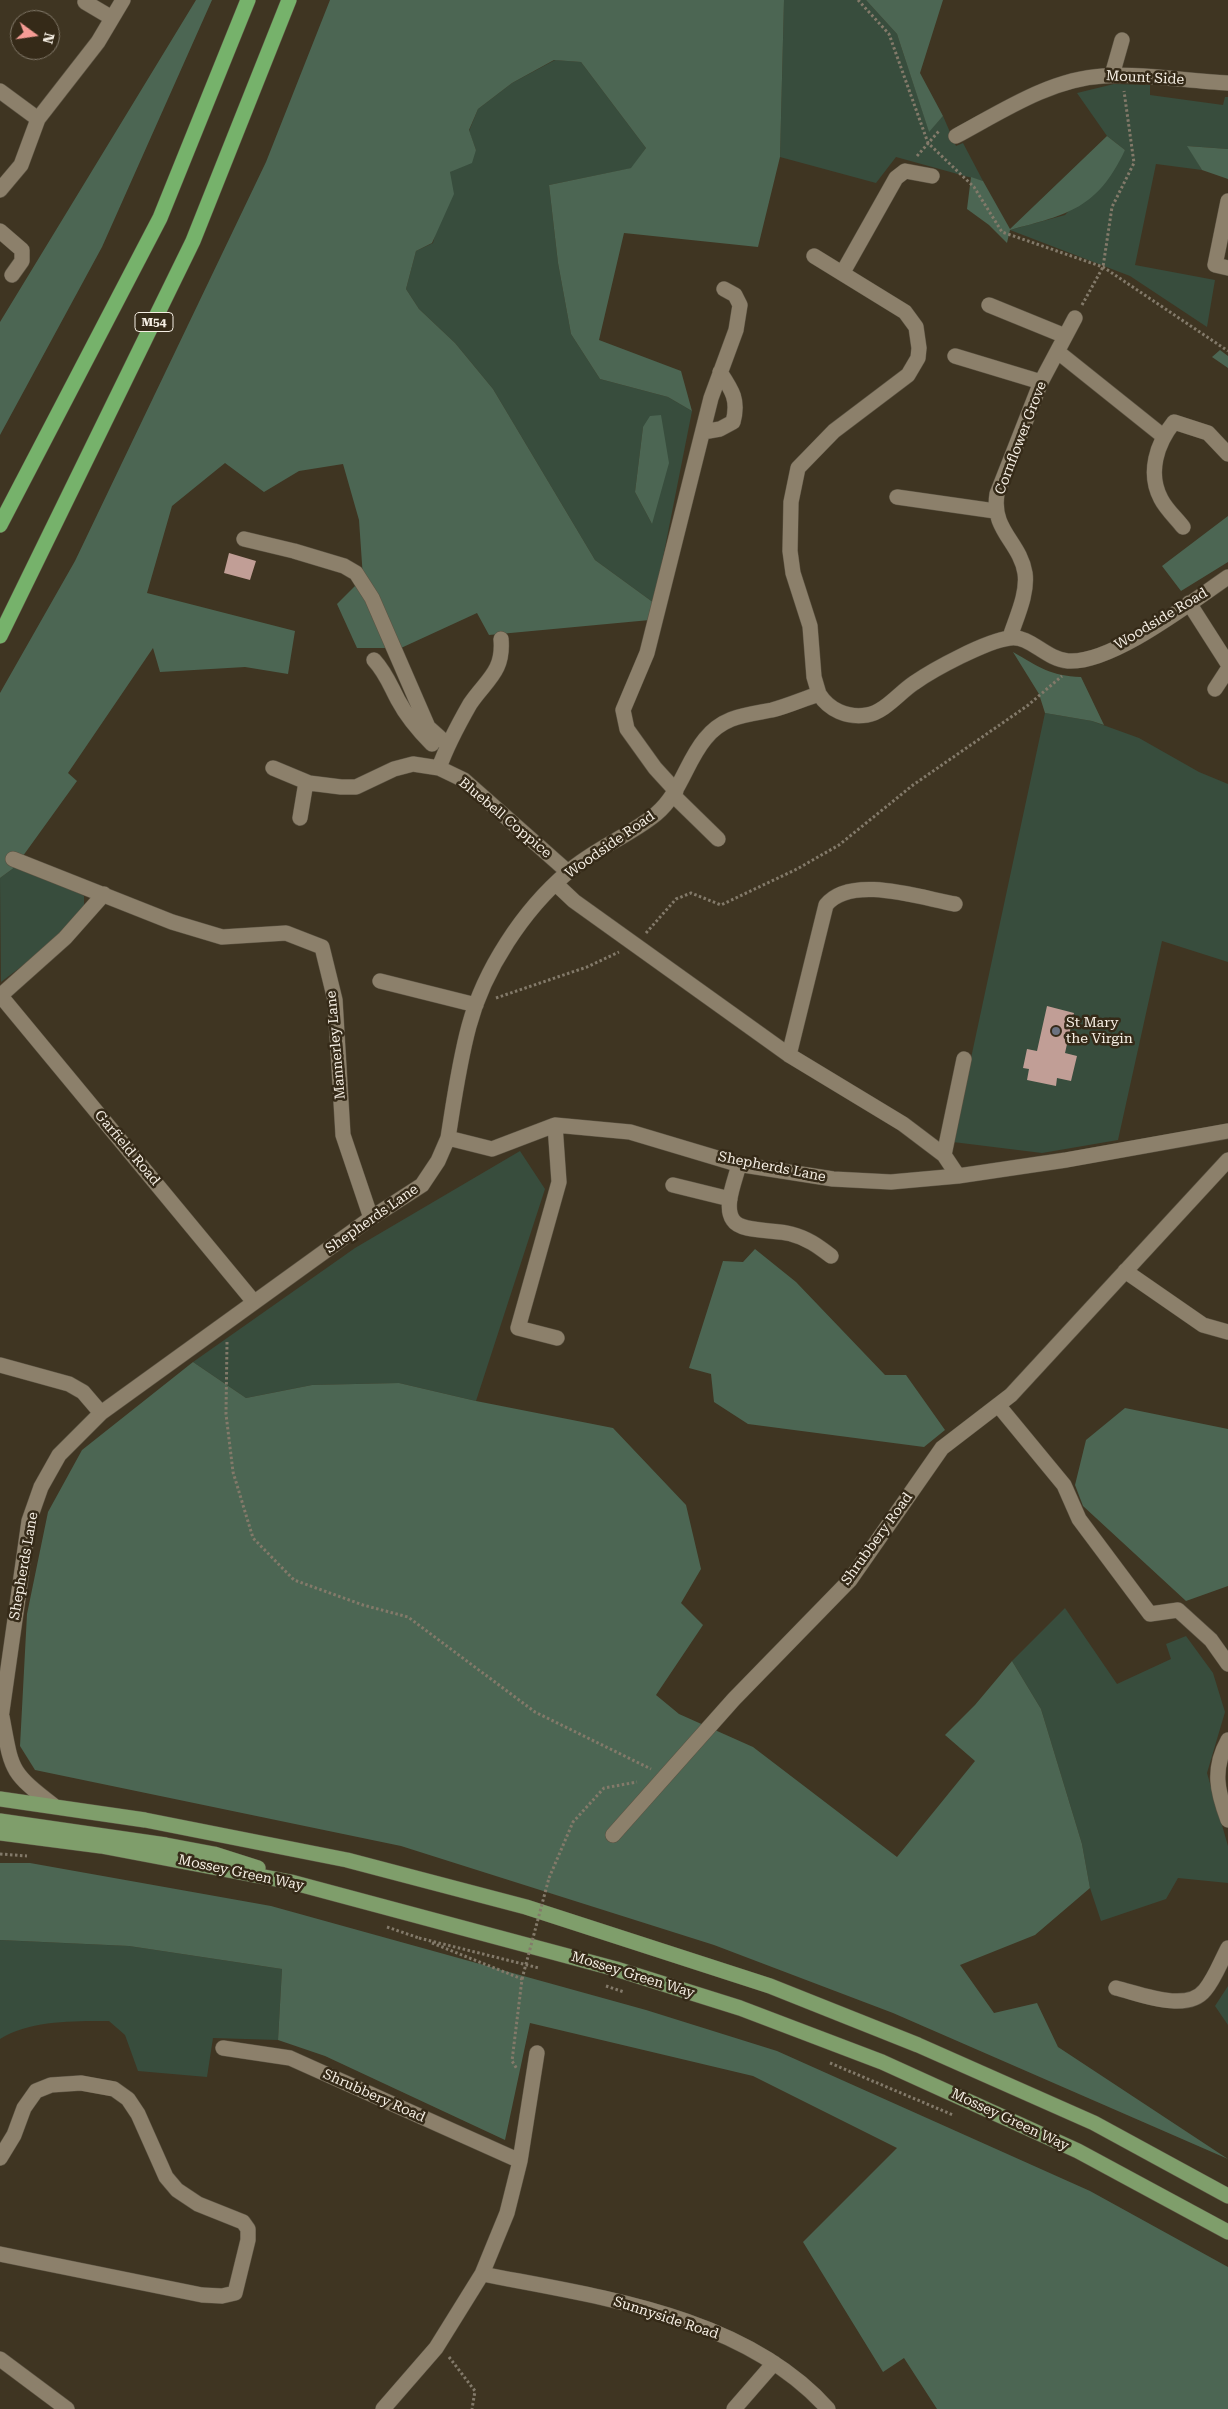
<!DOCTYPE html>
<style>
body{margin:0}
#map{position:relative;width:1228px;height:2409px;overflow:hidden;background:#3f3522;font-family:"Roboto Serif",serif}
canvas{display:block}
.north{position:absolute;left:10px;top:10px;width:50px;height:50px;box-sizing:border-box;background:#352a18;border:1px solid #82796a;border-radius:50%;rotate:104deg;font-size:14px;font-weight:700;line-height:20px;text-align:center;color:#f6efe4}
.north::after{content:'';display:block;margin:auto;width:18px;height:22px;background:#f59c95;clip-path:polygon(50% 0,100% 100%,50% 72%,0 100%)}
</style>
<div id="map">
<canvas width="1228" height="2409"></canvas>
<div class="north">N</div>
</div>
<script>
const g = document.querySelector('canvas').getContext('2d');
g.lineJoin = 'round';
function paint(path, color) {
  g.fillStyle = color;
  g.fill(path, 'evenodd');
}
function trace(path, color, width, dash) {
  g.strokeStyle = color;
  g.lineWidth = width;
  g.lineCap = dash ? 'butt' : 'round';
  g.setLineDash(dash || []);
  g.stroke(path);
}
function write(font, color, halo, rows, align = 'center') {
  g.font = font + ' "Roboto Serif",serif';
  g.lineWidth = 5;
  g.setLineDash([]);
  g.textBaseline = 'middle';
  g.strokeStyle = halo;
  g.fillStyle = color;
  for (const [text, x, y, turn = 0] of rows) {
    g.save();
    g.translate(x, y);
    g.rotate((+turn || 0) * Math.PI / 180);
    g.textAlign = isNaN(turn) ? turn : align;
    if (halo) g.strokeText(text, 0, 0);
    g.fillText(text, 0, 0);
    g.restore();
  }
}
paint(new Path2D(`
 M784,0H866L897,34L929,131L943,116L956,146L963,143L983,181L896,157L876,183L780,157Z
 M555,60L581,62L646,148L632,168L549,185L558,263L571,334L600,379L668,397L692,411L654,603L595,560L493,389L455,343L419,309L406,289L416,251L433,243L450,172L476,150L469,131L478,109L512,83ZM643,427L652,524L635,492Z
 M1114,84L1150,85V95L1223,105L1225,97H1228V149L1188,146L1202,170L1156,164L1135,265L1215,280L1207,327L1130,276L1010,230L1065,215L1125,150L1107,136L1077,93Z
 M1045,713L1092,721L1139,738L1199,772L1228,784V962L1162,941L1118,1140L1042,1153L953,1142Z
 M15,867L73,889L84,896V907L55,941L1,982L0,878Z
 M520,1151L545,1189L476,1401L399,1383L312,1385L246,1398L193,1362L355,1248Z
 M1065,1608L1117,1684L1171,1659L1166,1644L1186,1636L1213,1673L1225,1712L1207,1773L1228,1846V1883L1178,1878L1166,1899L1101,1921L1090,1888L1082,1844L1041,1709L1012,1661Z
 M0,1940L129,1946L282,1969L278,2040L213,2038L207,2077L138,2071L125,2035L109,2021C75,2021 30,2020 0,2039Z
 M1228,1986V2025L1215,2006Z`), '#384d3d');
paint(new Path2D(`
 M196,0H212L102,247L0,435V322Z
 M330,0H784L780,157L758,247L624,233L599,340L681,371L692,411L668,397L600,379L571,334L558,263L549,185L631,168L646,148L581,62L554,60L512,83L478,109L469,130L476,150L472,163L450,172L454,194L432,243L416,251L406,289L419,309L455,343L493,389L595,560L654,603L650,620L489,635L477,613L401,648H357L337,604L363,578L359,520L343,464L299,471L264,492L225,463L172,506L147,593L295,631L288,674L245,667L160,672L153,648L68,773L77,781L15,867L0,878V693L75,561L266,162Z
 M866,0H943L920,73L943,116L929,132L897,34Z
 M1107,136L1125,150C1097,209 1069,214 1010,230L1007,243L989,225L967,209L971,177L983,181L1010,229Z
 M1187,146L1228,149V179L1202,170Z
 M1220,350L1228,356V368L1212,357Z
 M661,415L669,463L652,524L635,492L643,427L650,416Z
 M1228,516V562L1181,591L1162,566Z
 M1013,652C1039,667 1050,676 1081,677L1104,725L1092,721L1045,713L1039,694Z
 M755,1249L796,1282L885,1375H906L945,1430L924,1447L748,1424L714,1402L711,1374L689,1368L723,1261L743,1262Z
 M193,1362L246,1398L312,1385L399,1383L476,1401L613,1428L686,1505L701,1569L681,1603L703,1625L656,1695L679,1714L753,1747L897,1857L975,1761L945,1735L975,1705L1012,1661L1041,1709L1082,1844L1090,1888L1035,1935L960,1965L994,2013L1037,2003L1058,2047L1228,2159L893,2013L714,1945L401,1846L35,1770L20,1746L27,1614L48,1512L82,1450Z
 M1125,1408L1228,1429V1586L1186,1601L1083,1506L1075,1485L1086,1440Z
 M0,1863H30L271,1906L646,2010L777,2051L1090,2191L1228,2267V2409H937L904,2358L883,2372L803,2242L897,2148L753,2076L530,2023L505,2140L325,2056L278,2040L282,1969L129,1946L0,1940Z`), '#4c6653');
paint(new Path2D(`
 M229,553L256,561L250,580L224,573Z
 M1047,1006L1074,1013L1065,1053L1077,1056L1071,1081L1057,1078L1056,1086L1027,1080L1029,1069L1023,1068L1027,1049L1037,1051Z`), '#c19e96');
const minor = new Path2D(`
 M85,2L112,18
 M1112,75L1122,40
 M0,91L38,119
 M956,136C1001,112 1050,79 1103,76C1144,73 1186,81 1228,83
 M0,190L21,165L38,119L98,42L123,0
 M1228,201L1215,265L1228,268
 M0,231L22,250V261L12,275
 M814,256L905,312L916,327L919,348L918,358L908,375L834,431L798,468L791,502L790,551L793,573L810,626L814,677L819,694
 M843,272L896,178L905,171L932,176
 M989,305L1065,336
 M1058,352L1163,436
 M955,356L1041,382
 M703,432L720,429L733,422C739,400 732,390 720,372
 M897,497L995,511
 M1183,527C1176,518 1166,509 1161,499C1147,473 1157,443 1174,422L1208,433L1228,454
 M244,539L294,551L344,566L356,573L372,598L428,727L448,745
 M1189,603L1228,664
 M1010,637C1016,618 1028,594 1025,573C1020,542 991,530 997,494L1041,382L1075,318
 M374,660C386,673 390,685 398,700C407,717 419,731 432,744
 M1215,689L1228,669
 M273,768L309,783L341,787H356L394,769L413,764L439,768L464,780L568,872
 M439,768C447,745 458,725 470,704C486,680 504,672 501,639
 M676,791L655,768L627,729L623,710L647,653L711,398L736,330L740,305L735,295L724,289
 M673,795L718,839
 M300,818L306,782
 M13,859L172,922L222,937L286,933L322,947L335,1000L343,1135L371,1218
 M556,884L574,901L789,1055L903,1124L944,1155L958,1176
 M380,981L476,1005
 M0,995L254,1302
 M0,996L65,938L104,894
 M789,1055L826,905C851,874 921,898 955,904
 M555,1125L559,1182L518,1328L557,1338
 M448,1138C454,1100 459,1063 469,1026C484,970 523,910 568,872C594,849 629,836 656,814C680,794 686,762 705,739C723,716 746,715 772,710C788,706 803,699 819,694C829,710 847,718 867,715C885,712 900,692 914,683C934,669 986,641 1010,638C1030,635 1045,659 1068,661C1112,664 1191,602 1228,577
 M944,1155L964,1059
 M739,1164C736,1179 723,1206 733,1220C741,1233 776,1229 791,1234C807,1238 818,1246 831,1256
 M673,1185L730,1199
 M1125,1271L1203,1325L1228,1332
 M0,1365L69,1384L83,1392L101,1413
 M998,1405L1064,1485L1079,1519L1150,1614L1178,1610L1211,1640L1228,1664
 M2,1717C12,1770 9,1771 53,1805
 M0,1725L29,1521L41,1487L59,1455L101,1413L371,1218L422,1185L438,1161L448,1138L492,1149L555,1125L630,1132L737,1164L833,1179L891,1182L958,1176L1066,1160L1228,1131
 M1228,1740C1212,1769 1217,1791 1228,1820
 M613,1835L734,1699L850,1580L942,1448L1011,1395L1228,1160
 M1116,1988C1141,1994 1187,2013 1205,1990C1215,1978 1221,1961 1228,1948
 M223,2048L290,2058L520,2161L507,2213L482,2274L436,2348L383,2409
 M0,2158L14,2135L24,2108L36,2091L51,2085L81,2083L114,2089L128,2099L138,2114L166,2177L177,2190L198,2204L243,2222L248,2229V2240L235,2293L222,2296L202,2295L0,2254
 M520,2161L537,2053
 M482,2274C599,2297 744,2315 828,2409
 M0,2359L67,2409
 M734,2409L774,2363`);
const major = new Path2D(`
 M0,1799L145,1820L347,1860L526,1907L770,1986L918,2045L1094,2123L1228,2196
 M0,1821L166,1845L214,1854L258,1868
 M0,1833L101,1846L291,1882L616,1969L740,2008L882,2062L1078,2151L1228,2232`);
const highway = new Path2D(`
 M0,525L160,218L248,0
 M0,636L193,241L289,0`);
trace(minor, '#5c5343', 16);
trace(major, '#5c5343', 16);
trace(highway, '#5c5343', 16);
trace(new Path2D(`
 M858,0L889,34L928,143L974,187L1002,232L1103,267L1228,351
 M917,156L939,131
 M1082,305L1103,267L1112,207L1134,163L1124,91
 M646,933L676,899L691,893L721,905L797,869L839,845L913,785L1027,706L1062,676
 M496,998L587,967L619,952
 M227,1342L226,1414L233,1472L253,1538L294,1580L363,1605L408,1617L535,1712L651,1769
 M0,1854L27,1856
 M549,1878L573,1822L604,1788L637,1782
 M387,1927L419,1938
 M419,1938L539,1968
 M432,1943L522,1979L512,2061L517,2069
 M606,1986L624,1992
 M830,2063L953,2115
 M449,2357L475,2391L472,2409`), '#837a6a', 3, [2.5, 2.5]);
trace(minor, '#8c806b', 15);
trace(major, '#7f9e6b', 15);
trace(highway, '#76b26b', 15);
trace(new Path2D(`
 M522,1979L549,1878`), '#837a6a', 3, [2.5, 2.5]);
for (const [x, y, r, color] of [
 [1056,1031,5,"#6b7280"]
]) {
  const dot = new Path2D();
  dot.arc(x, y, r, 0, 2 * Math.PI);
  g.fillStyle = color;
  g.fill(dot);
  trace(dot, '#352a18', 2);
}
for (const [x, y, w] of [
 [154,322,38]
]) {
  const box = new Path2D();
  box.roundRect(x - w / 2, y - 9.5, w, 19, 4);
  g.fillStyle = '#352a18';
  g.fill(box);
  trace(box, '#f6efe4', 1);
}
write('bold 12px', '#f6efe4', null, [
 ["M54",154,322]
]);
write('14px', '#f6efe4', '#352a18', [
 ["Mount Side",1145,78,3],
 ["Cornflower Grove",1021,438,-69],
 ["Woodside Road",1161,619,-31],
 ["Bluebell Coppice",505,818,40],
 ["Woodside Road",610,845,-35],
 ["Mannerley Lane",336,1045,-95],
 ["Garfield Road",127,1148,50],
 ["Shepherds Lane",772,1167,11],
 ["Shepherds Lane",372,1219,-35],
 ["Shrubbery Road",877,1539,-54],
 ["Shepherds Lane",24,1566,-80],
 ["Mossey Green Way",241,1873,12],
 ["Mossey Green Way",633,1975,17],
 ["Shrubbery Road",374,2096,24],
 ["Mossey Green Way",1010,2120,25],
 ["Sunnyside Road",666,2318,18]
]);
write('14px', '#f6efe4', '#352a18', [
 ["St Mary",1066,1023],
 ["the Virgin",1066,1039]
], 'left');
</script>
